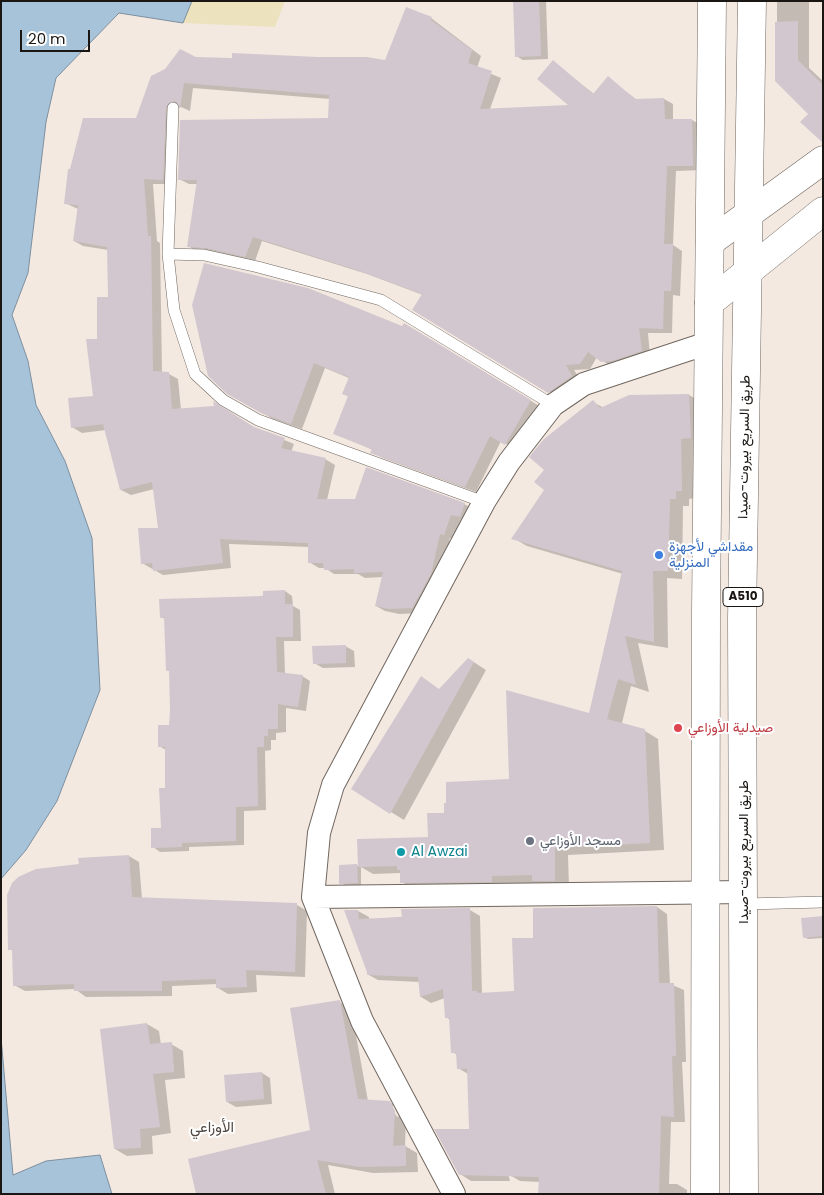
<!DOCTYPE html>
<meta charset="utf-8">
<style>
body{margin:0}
#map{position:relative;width:824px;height:1195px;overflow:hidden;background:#f4e9e1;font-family:Poppins,sans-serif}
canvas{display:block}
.frame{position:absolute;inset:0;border:2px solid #1a1613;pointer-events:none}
.scale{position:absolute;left:20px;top:30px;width:70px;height:22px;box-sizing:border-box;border:2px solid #1a1613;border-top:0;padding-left:6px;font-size:15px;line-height:18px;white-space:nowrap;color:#1a1613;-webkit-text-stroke:4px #fff;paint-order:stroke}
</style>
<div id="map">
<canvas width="824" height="1195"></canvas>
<div class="frame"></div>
<div class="scale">20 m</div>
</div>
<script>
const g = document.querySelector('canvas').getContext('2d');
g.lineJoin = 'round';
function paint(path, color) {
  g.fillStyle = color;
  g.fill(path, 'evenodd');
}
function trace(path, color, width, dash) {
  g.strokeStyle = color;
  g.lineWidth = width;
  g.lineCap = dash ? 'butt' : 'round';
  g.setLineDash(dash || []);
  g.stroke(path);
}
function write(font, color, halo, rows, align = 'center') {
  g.font = font + ' Poppins,Vazirmatn,sans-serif';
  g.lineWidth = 4;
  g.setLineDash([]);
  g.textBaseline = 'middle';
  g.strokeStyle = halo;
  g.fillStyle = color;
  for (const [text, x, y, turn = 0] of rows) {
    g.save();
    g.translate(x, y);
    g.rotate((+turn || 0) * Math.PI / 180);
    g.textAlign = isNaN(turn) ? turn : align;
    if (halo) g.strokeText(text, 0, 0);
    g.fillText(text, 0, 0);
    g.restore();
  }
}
paint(new Path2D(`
 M192,1H285L275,27L183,23Z`), '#ece2bd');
const water = new Path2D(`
 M1,1H192L183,23L119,13L56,78L46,122L28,273L12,315L28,361L36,405L65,461L92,538L100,690L57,801L26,850L1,879Z
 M1,1037L13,1175L46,1161L100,1155L112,1194H1Z`);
paint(water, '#a7c3d9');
trace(water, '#7d8f9e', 1);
paint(new Path2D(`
 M519,1H546L548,59L523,60L516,56Z
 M777,1H809V68L823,81V140L810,114L777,81Z
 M431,18L481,56L477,68L501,78L490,109L571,107L553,62L594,94L608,78L637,100L664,99L673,104V120H692L701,125L702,170L676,171L673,245L682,251L680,296L673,295L672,333H648L650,356L612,367L597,357L590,369L574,370L581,381L558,397L414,310L423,295L367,274L262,241L255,261L198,252L188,246L197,184H189L179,179L330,120V99L193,88L190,111L181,107L175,110L172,184H153L157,241L160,243L162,373L169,374L178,379L181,410L255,428L294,444L291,452L325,459L335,465L327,500L464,504L473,509L470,522L461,519L454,539L450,538L440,580L422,613L399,614L385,611L376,606L383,577L365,578L358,574H334L325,568H319L309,562V547L229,544L231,568L163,575L142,563L159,529L154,489L131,495L121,490L106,430L82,433L72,427L94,397L109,298L108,250L83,246L74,241L78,209L65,203L137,119L195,58L386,61Z
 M402,328L415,331L541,407L517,450L501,441L476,492L383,458L372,452L373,450L335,434L349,397L344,394L349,378L325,368L302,429L273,419L228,393Z
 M689,395L703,403L695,498L689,499V506H683L682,579L667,578L668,648L638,643L649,692L631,686L622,723L645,731L658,739L664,850L568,855L569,888L547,889L537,883H505V889L415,890L402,882L401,873L373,874L361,867V885H345L341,883L357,865L359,867L429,838L445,814L511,780L590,715L623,574L527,546L513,538L545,490L593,402L604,408Z
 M285,591L292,596L293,606L300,610L301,641H284L285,674L302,676L310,681L306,711L286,708V732L276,733V740H271V750L265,751L266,810L244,811V845L189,847V851L160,852L153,847L162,829L166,789V750L159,746L170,727L171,672L167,670L165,619L161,617Z
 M345,646L354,651L355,667L323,668L314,663Z
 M469,659L486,670L404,820L353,789L422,678L440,690Z
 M129,856L139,862L142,899L297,905L307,911L305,977L256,975L257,992L228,994L218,988L217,984L172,986V996L86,997L75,989L25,991L14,985L13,951L10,949L80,865Z
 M657,907L667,914L670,984L684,990L686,1062H682L685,1122H671L669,1184H677L687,1190V1194H540V1182L520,1181L508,1174L510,1181H471L460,1174L470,1131L468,1074L458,1068V1055L452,1052L450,1020L446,1017L445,998L431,1003L421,997L420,982L378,980L367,974V968L346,911H358L369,917V920L470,910L480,916L482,994L515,992L534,939Z
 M823,917V938L808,939L804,937Z
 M339,1002L351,1008L368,1101L389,1102L401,1109L406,1119L405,1146L417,1153L418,1172L373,1173L328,1165L335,1194H198L311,1131ZM391,1106H394L399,1116L397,1117Z
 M147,1024L159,1031L161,1045L171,1044L183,1051L185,1078L165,1080L171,1133L152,1136L153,1154L127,1156L115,1149Z
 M262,1073L270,1078L272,1104L236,1107L227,1102Z`), '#0003');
paint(new Path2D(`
 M513,1H539L541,56L515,57Z
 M406,7L432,17L431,20L472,50L468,63L492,71L480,109L568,105L537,79L553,60L593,94L608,76L635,99L664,98L665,119H692L693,166H667L664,244H673L671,291H664L663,329L639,328L642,351L612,361L601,362L588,352L580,364L566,365L572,376L548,393L412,310L422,294L357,270L253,237L245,257L206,248L187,247L197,180H178L180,120L328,118L329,95L184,83L180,108L177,102L173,101L166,107L163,180L144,179L148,236H151L153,371L169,372L172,409L214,406L213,401L254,427L285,438L281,448L326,458L317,499H355L366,467L465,503L460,517L451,515L444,535L440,534L431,574L412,608L389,609L375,606L383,572L354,573V569L324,570L323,563H308V543L220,539L223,563L153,571L152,563L141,564L138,528H158L152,482L120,490L103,424L71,428L68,398L93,396L86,339H97V297H108L107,247L73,241L78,205L64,204L68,169H70L83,118H136L151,76L165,69L180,49L196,57L232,58V53L318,57H367L385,60Z
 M798,21V60L823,85V143L800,122L808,114L775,81V22Z
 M204,263L308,288L402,326L404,323L531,400L505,445L490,436L465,487L370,453L372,449L333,434L348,396L342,394L349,377L314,363L291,424L261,413L227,394L208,376L192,305Z
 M689,394L691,438L681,439L682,491H676V499H670L668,571H653L654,642L625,636L636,685L618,679L607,719L645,729L650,843L555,848V881H532V875L492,876V882L400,883V870H397V866L358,867L357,839L428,837L427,813H444V803H446V782L509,779L506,690L589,713L622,571L511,539L544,490L534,482L544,470L529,457L544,439L593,400L600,408L629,395Z
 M285,590V604H293V637H276L277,672L303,675L298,707L278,704V729H268V736H264V747H257L258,806L236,807V841L182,843V847L151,848V828H161L159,788H165V747H158V725H169L170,710L169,670L166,671L164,617L160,618L159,599L263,596V591Z
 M346,645V663L313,664L312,646Z
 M468,658L474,662L390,814L351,789L421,676L439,689Z
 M129,855L132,897L297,903L295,972L246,970L247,987L216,988V979L162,981V991H74V984L13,986L12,950H8L7,895L12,883L18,877L36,869L79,864L78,858Z
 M357,864L358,883L339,884V865Z
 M657,906L659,983H674L676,1056H672L674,1117L661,1116L659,1194H538L539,1177L459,1175L434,1129H469L467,1069H457L456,1053H451L449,1018H445L443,989L420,997L418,977L368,975L344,910H358L359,919L402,917L401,909L470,908L472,991H477V993L514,991L512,938H533V908Z
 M823,916V936L803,938L801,918Z
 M340,1000L358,1099L390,1101L395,1111L393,1146L406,1145V1166L360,1167L317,1160L326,1194H196L188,1159L310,1130L290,1008Z
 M147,1023L150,1044L172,1042L174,1072L153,1074L160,1127L140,1129L141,1148L114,1149L100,1029Z
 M262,1072L264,1099L226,1102L224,1075Z`), '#d3c7cf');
const service = new Path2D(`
 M173,108L168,254L174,310L195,374L223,400L258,420L484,502
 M168,254L204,255L258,267L381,300L553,405
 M745,904L823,902`);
const minor = new Path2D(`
 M313,897L745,892
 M454,1194L362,1021L313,897L319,833L333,785L484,502L509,462L553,405L584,384L708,343`);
const tertiary = new Path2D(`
 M710,242L823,160
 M709,303L823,211`);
const trunk = new Path2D(`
 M705,1194L706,611L712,1
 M744,1194L742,619L752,1`);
trace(service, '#706760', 12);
trace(minor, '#706760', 24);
trace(tertiary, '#706760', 29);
trace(trunk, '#706760', 29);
trace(service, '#fff', 11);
trace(minor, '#fff', 22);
trace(tertiary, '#fff', 28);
trace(trunk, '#fff', 28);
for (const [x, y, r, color] of [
 [659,555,5,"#3f7fe0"],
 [678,728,5,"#e0444e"],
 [530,841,5,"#6b7280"],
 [401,852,5,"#0f9aa8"]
]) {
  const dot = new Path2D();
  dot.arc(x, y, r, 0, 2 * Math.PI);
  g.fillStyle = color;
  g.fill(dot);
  trace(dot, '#fff', 2);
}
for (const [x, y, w] of [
 [743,597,40]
]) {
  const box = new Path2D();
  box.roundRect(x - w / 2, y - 9.5, w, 19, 4);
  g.fillStyle = '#fff';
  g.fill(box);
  trace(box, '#1a1613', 1);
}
write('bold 12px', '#1a1613', null, [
 ["A510",743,597]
]);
write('14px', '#1a1613', '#fff', [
 ["طريق السريع بيروت-صيدا",745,447,-89],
 ["طريق السريع بيروت-صيدا",744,852,-90]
]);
write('14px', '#366cbe', '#fff', [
 ["مقداشي لأجهزة",669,547],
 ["المنزلية",669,563]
], 'left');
write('14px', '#be3a42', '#fff', [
 ["صيدلية الأوزاعي",688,728]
], 'left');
write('14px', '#5b616d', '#fff', [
 ["مسجد الأوزاعي",540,841]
], 'left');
write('14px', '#0d838f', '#fff', [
 ["Al Awzai",411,852]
], 'left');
write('15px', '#4f4640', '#fff', [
 ["الأوزاعي",212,1128]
]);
</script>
